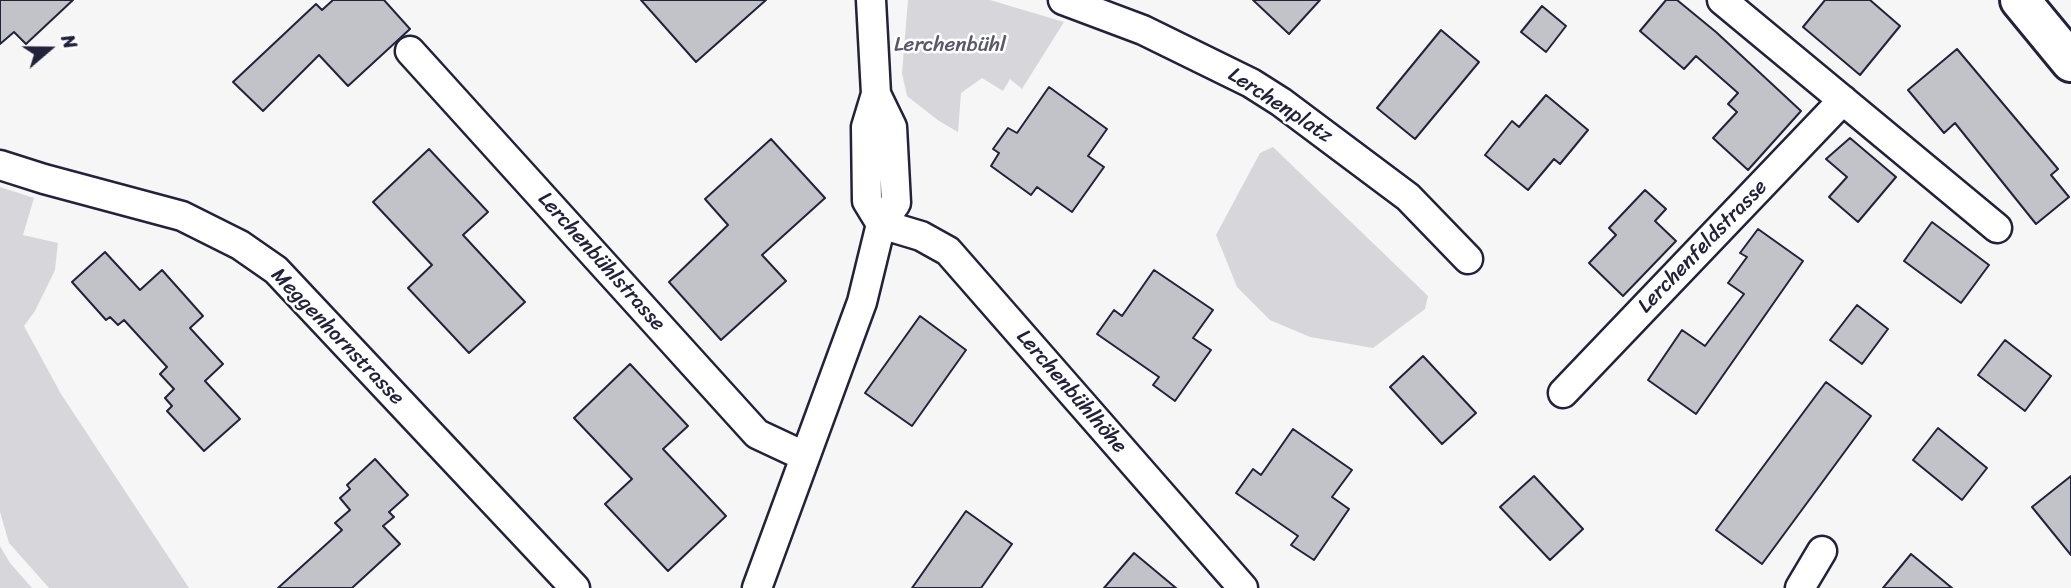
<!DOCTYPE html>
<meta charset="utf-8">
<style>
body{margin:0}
#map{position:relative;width:2071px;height:588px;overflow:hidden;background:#f6f6f7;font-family:Sriracha,sans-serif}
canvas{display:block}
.north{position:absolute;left:14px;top:14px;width:70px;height:70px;-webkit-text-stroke:5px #fff;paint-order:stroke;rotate:70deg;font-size:19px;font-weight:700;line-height:28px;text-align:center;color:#22223b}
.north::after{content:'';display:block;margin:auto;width:24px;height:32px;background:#22223b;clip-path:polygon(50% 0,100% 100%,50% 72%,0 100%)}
</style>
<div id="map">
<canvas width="2071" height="588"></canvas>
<div class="north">N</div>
</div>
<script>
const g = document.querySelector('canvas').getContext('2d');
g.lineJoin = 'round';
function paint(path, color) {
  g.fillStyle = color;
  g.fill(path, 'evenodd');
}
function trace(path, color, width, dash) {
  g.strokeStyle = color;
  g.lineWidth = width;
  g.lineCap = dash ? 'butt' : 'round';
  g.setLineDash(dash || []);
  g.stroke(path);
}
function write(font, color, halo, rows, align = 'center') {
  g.font = font + ' Sriracha,sans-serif';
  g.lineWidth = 5;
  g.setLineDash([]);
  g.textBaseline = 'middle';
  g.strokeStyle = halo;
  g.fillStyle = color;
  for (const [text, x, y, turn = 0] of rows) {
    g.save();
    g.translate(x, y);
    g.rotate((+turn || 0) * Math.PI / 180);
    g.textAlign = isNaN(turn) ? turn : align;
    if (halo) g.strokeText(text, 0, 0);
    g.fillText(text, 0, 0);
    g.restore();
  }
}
paint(new Path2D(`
 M908,0H990L1064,22L1022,89L1010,79L1003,91L982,78L961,93L958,132L939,121L907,96L902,73Z
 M1273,147L1428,296L1425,309L1373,348L1310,337L1270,320L1237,287L1216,235L1260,153Z
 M0,187L34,198L23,235L58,243L55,270L35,311L24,326L61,394L189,588H49L9,543L0,512Z
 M0,546L10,563L32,588H0Z`), '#d7d7db');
const building = new Path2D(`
 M0,0H73L26,44L14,32L0,44Z
 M333,0H384L410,29L348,86L319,55L263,111L233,82L316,4L322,10Z
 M641,0H766L696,62Z
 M1253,0H1320L1289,34Z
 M1666,0H1677L1716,32L1801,111L1748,170L1713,138L1737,112L1728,104L1738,93L1696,56L1684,69L1640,31Z
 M1825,0H1870L1900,26L1860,75L1803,27Z
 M1542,6L1566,26L1546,52L1521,32Z
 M1441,30L1479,62L1415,139L1377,108Z
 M1957,49L2058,169L2051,175L2069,197L2036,224L1955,123L1944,133L1908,90Z
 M1049,87L1107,129L1088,156L1104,167L1072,212L1037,187L1031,195L991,166L999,153L993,149L1008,128L1017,133Z
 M1546,95L1588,130L1560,164L1554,159L1528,190L1485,155L1512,121L1519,127Z
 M1850,138L1896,177L1858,222L1829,197L1847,177L1826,159Z
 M771,139L825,198L762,255L786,281L721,340L669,282L728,225L705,199Z
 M429,149L488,212L463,235L525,302L469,353L408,288L432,265L373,202Z
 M1645,190L1666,209L1655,221L1676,241L1623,296L1589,263L1616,235L1609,228Z
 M1932,222L1989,265L1961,303L1904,261Z
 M1758,229L1803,261L1696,414L1648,380L1682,330L1705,346L1744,294L1728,283L1747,257L1740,253Z
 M105,252L140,290L162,270L203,316L190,328L223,364L205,381L240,419L204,451L167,411L172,406L165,398L174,389L160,374L167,367L124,320L118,325L110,317L106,320L72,282Z
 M1154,270L1213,310L1193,338L1211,350L1175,401L1153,385L1159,377L1097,334L1114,310L1122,316Z
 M1857,305L1888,329L1862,364L1830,340Z
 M920,316L966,350L912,426L865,393Z
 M2005,340L2051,376L2025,411L1978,375Z
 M1423,356L1476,413L1442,444L1390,387Z
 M630,364L688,426L663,449L726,516L668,571L605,504L632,479L574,418Z
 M1826,382L1871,416L1762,564L1716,530Z
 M1938,428L1987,468L1962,500L1913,460Z
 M1293,429L1352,470L1332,497L1349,509L1314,560L1291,545L1298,536L1236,493L1253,469L1261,475Z
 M375,459L408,495L389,512L394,517L383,526L400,544L352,588H278L342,530L335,523L350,510L340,498L350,489L347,485Z
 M1534,476L1583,529L1550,560L1500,507Z
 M2071,476V555L2032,507Z
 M966,511L1012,544L981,588H912Z
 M1134,553L1176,588H1104Z
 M1911,554L1952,588H1883Z`);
paint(building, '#c2c2c9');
trace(building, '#22223b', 2);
const street = new Path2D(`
 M871,0L876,94L866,127L867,201L881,224
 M1063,0L1143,30L1251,83L1281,102L1408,197L1468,259
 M1722,0L1997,228
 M410,51L757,434L804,456
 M0,165L44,179L182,216L240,245L276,270L575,588
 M881,224L921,236L948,251L1243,588
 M1563,393L1843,100
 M757,588L862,302L881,224L896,203L892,127L876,94
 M1800,588L1822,551`);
const primary = new Path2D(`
 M2020,0L2071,62`);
trace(street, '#22223b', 33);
trace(primary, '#22223b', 44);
trace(street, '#fff', 28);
trace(primary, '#fff', 38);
write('21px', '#58586b', '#fff', [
 ["Lerchenbühl",950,46]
]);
write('21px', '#22223b', '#fff', [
 ["Lerchenplatz",1280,106,33],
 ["Lerchenfeldstrasse",1703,247,-46],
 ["Lerchenbühlstrasse",601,262,48],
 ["Meggenhornstrasse",337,337,46],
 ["Lerchenbühlhöhe",1071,392,49]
]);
</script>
